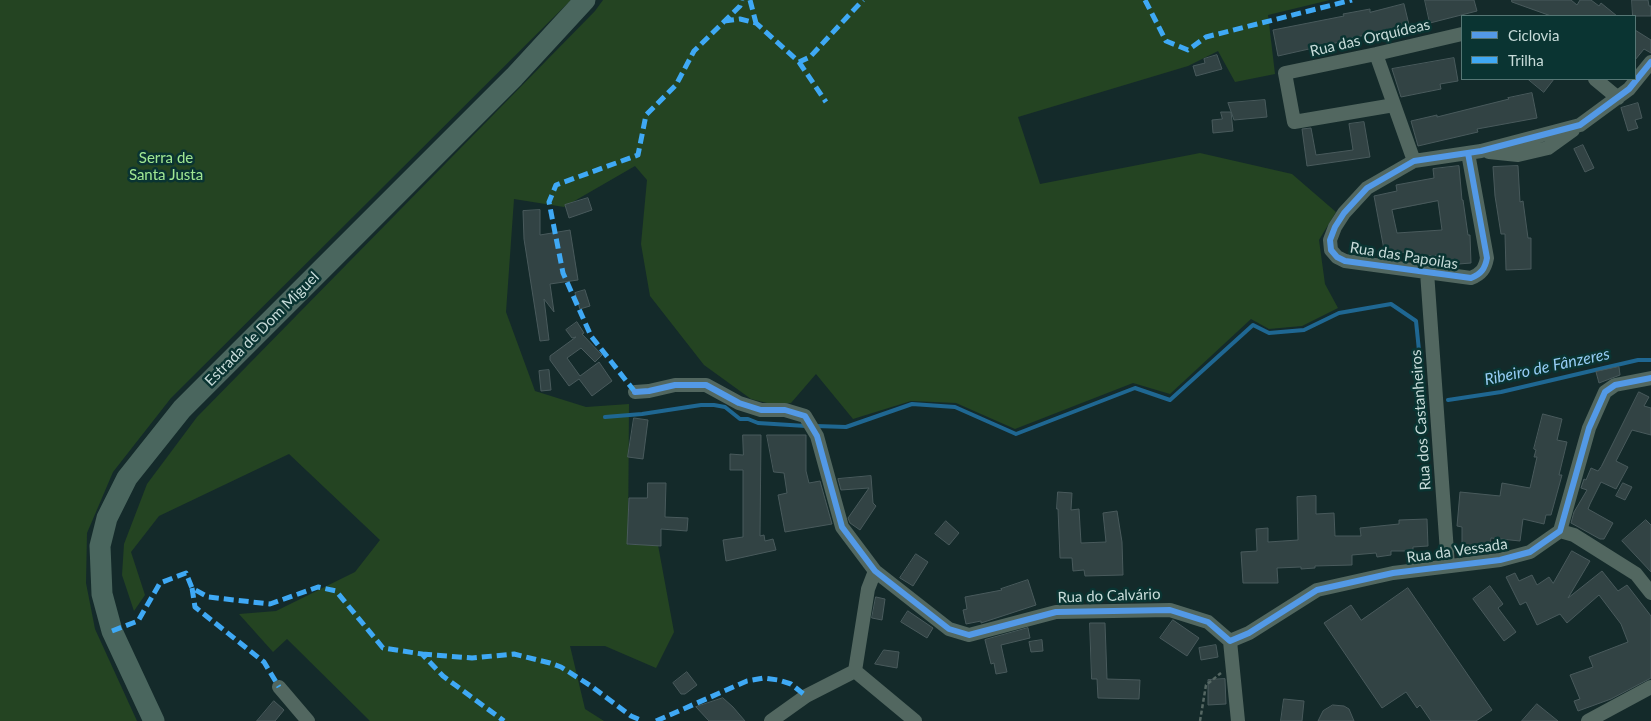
<!DOCTYPE html>
<meta charset="utf-8">
<style>
body{margin:0}
#map{position:relative;width:1651px;height:721px;overflow:hidden;background:#142a2a;font-family:Lato,sans-serif}
canvas{display:block}
.legend{position:absolute;left:1461px;top:15px;width:175px;height:65px;box-sizing:border-box;background:#0a3432;border:1px solid #567775;margin:0;padding:6px 9px;list-style:none;font-size:15px;color:#c8dcda}
.legend li{display:flex;align-items:center;gap:10px;height:25px}
.legend b{width:25px;border:1px solid #567775}
</style>
<div id="map">
<canvas width="1651" height="721"></canvas>
<ul class="legend">
<li><b style="height:6px;background:#5399e6"></b>Ciclovia</li>
<li><b style="height:6px;background:#3fa9f5"></b>Trilha</li>
</ul>
</div>
<script>
const g = document.querySelector('canvas').getContext('2d');
g.lineJoin = 'round';
function paint(path, color) {
  g.fillStyle = color;
  g.fill(path, 'evenodd');
}
function trace(path, color, width, dash) {
  g.strokeStyle = color;
  g.lineWidth = width;
  g.lineCap = dash ? 'butt' : 'round';
  g.setLineDash(dash || []);
  g.stroke(path);
}
function write(font, color, halo, rows, align = 'center') {
  g.font = font + ' Lato,sans-serif';
  g.lineWidth = 5;
  g.setLineDash([]);
  g.textBaseline = 'middle';
  g.strokeStyle = halo;
  g.fillStyle = color;
  for (const [text, x, y, turn = 0] of rows) {
    g.save();
    g.translate(x, y);
    g.rotate((+turn || 0) * Math.PI / 180);
    g.textAlign = isNaN(turn) ? turn : align;
    if (halo) g.strokeText(text, 0, 0);
    g.fillText(text, 0, 0);
    g.restore();
  }
}
paint(new Path2D(`
 M0,0H571L171,398L113,472L87,533L86,583L95,629L137,721H0Z
 M603,0H1330L1268,15L1275,74L1235,82L1218,51L1188,66L1018,117L1040,184L1200,153L1292,174L1336,212L1319,240L1325,284L1338,308L1302,326L1269,329L1251,319L1170,394L1133,383L1015,429L956,403L911,401L853,419L816,374L791,403L775,405L751,399L704,365L650,296L641,244L647,180L635,166L564,207L514,199L506,312L535,391L586,407L629,404L628,545H658L674,632L656,668L605,646H570L585,709L604,721H370L287,639L273,652L239,614L276,611L355,572L380,540L289,454L159,516L131,552L145,595L134,611L122,575L124,544L147,484L197,417L595,11Z`), '#244422');
trace(new Path2D(`
 M1448,400L1501,392L1638,360H1651
 M605,417L642,414L701,405H714L725,407L740,419H748L758,423L806,426
 M816,426L846,427L912,404L955,407L1016,434L1135,388L1170,400L1253,325L1269,333L1304,330L1339,313L1391,304L1416,321L1424,400`), '#1f6792', 4);
const building = new Path2D(`
 M1425,0H1474L1477,11L1430,23Z
 M1512,0H1571L1577,5L1580,0H1591L1599,6L1601,3L1617,16H1551L1512,2Z
 M1632,0H1648L1649,6H1651V16H1633Z
 M1404,4L1410,29L1383,35L1382,32L1340,40V42L1278,56L1273,30L1344,16L1343,14L1370,9V12Z
 M1635,30L1651,40V53L1644,49L1635,60Z
 M1217,55L1222,69L1196,76L1193,66L1205,63L1204,59Z
 M1454,58L1458,81L1440,84L1441,89L1401,97L1392,69Z
 M1528,79H1554L1544,92Z
 M1532,93L1537,118L1477,129L1478,132L1418,146L1411,121L1437,115V117L1509,99L1508,98Z
 M1265,100L1267,117L1234,120L1228,103Z
 M1638,103L1642,118L1635,120L1638,128L1628,131L1621,108Z
 M1221,112H1231L1233,131L1213,133L1212,120L1222,119Z
 M1364,122L1370,157L1307,166L1302,129L1311,128L1316,155L1353,150L1349,124Z
 M1583,145L1594,168L1585,172L1574,149Z
 M1459,166L1462,200H1463L1468,235H1470L1471,263L1446,265L1445,255L1406,257V252L1385,255L1374,196L1397,191L1396,185L1434,178L1433,169ZM1438,201L1442,230L1397,233L1392,210Z
 M1518,166L1520,202L1523,201L1528,238H1531V269L1506,270L1505,234H1501L1495,196L1493,167Z
 M588,198L592,210L569,218L565,205Z
 M540,210V235L570,230L578,280L550,284L554,312L544,299L549,340L540,341L524,239L523,211Z
 M585,290L590,306L580,309L575,293Z
 M577,322L584,333L582,334L602,355L595,362L581,348L567,358L580,376L599,362L612,381L592,396L579,379L569,386L550,360V356L576,337L572,338L566,330Z
 M1619,367L1620,375L1599,383L1596,372Z
 M549,370L551,390L541,391L539,371Z
 M1639,392L1649,397L1644,406L1651,408V435L1632,430L1616,461L1628,467L1616,489L1601,482L1590,504L1588,509L1613,523L1604,539H1600L1571,523L1574,512L1587,490L1581,488L1584,479L1586,480L1591,468L1598,471L1601,467Z
 M1543,414L1562,419L1557,440L1567,442L1559,475H1562L1551,515H1546L1544,524L1523,519L1520,541L1491,538L1489,552L1462,554V527L1457,526L1460,492L1500,496L1502,483L1530,488L1537,457H1534L1536,450L1534,449Z
 M634,418L648,420L643,459L628,457Z
 M743,435H761L760,536L764,535L765,541L773,539L776,550L726,561L723,540L743,537V470H730V454L743,455Z
 M767,435H806V471L809,483L820,481L832,524L785,532L778,495L787,493L784,473L774,472Z
 M871,476L873,503L876,506L860,530L850,523L848,518L869,488L841,490L838,479Z
 M648,483H666L665,517L688,518L687,531L661,529V546L627,544L629,498H647Z
 M1623,483L1632,487L1625,500L1616,496Z
 M1058,492L1072,493L1071,510L1079,509L1081,543L1106,542L1103,513L1117,511L1122,542L1123,575L1085,576L1084,570L1073,571L1072,558H1060L1058,509H1057Z
 M1316,496V514L1334,513L1335,536H1361L1360,528L1399,524V520L1427,519L1428,546L1413,547V551H1391V555L1377,557L1376,553L1352,555V565L1315,566V568L1301,569V567L1277,568L1278,583H1243L1241,552L1257,551L1256,529L1268,528V542L1298,540L1297,497Z
 M1646,520L1651,525V572L1622,541Z
 M946,521L959,533L949,545L935,534Z
 M1572,551L1590,561L1568,598L1602,571L1618,591L1627,585L1651,616V678L1611,699L1578,711L1574,701L1580,699L1570,675L1593,667L1589,657L1628,642L1621,624L1599,595L1567,623L1560,614L1537,625L1526,602L1520,605L1506,577L1515,573L1519,581L1532,575L1537,585L1549,577L1553,583Z
 M916,554L928,562L913,586L900,578Z
 M1028,580L1036,605L981,623V621L966,624L963,610L967,609L965,597L1002,590L1001,589Z
 M1490,586L1503,604L1498,608L1516,632L1504,641L1473,599Z
 M1408,588L1492,710L1476,721H1431L1420,705L1417,708L1406,692L1382,708L1324,623L1351,605L1361,620Z
 M876,597L885,599L882,620L872,618Z
 M908,611L933,628L927,638L901,622Z
 M1173,620L1199,638L1187,656L1160,638Z
 M1090,623H1105L1107,679L1140,680L1139,699L1098,698L1097,679H1092Z
 M1028,628L1030,638L1001,645L1007,672L996,674L994,663L991,664L985,640Z
 M1042,640L1043,651L1031,652L1029,642Z
 M1216,645L1218,657L1201,660L1199,648Z
 M884,650L899,652L897,668L875,664Z
 M687,672L697,685L685,694H681L673,683Z
 M1225,679L1226,704L1208,705V680Z
 M723,698L733,707L745,721H709L696,707Z
 M1284,699L1304,701L1302,721H1281Z
 M274,701L284,710L275,721H257Z
 M1537,704L1558,721H1522Z
 M1333,705L1344,706L1349,709L1354,721H1318L1323,711Z`);
paint(building, '#324344');
trace(building, '#495a5c', 1);
trace(new Path2D(`
 M1200,721L1206,685L1221,673`), '#556763', 2.5, [4, 2.5]);
trace(new Path2D(`
 M1376,54L1414,161
 M1595,79L1618,98
 M1394,105L1294,122L1285,73L1376,54L1462,34
 M1489,152L1518,155L1548,148L1573,130
 M1468,153L1487,258C1485,269 1481,274 1471,278L1345,261L1337,257L1331,250L1330,240L1335,227L1344,213L1367,188L1414,161L1481,151L1580,125L1629,89L1651,62
 M1427,272L1448,566
 M635,392L649,391L675,385H706L739,403L761,410H785L805,416L817,436L842,527L875,571L949,629L969,635L1056,612L1170,610L1208,622L1230,641
 M1560,531L1574,535L1636,574L1651,593
 M1230,641L1249,633L1317,590L1393,573L1500,560L1530,552L1560,531L1589,428L1605,392L1615,385L1651,378
 M1230,641L1238,721
 M855,671L915,721
 M279,687L308,721
 M771,721L806,696L855,671L868,589L875,571
 M1588,721L1651,687`), '#526760', 14);
trace(new Path2D(`
 M154,721L112,631L102,594L100,546L107,518L127,478L182,409L514,77L585,0`), '#4a665e', 21);
trace(new Path2D(`
 M750,0L756,23
 M1145,0L1166,41L1188,50L1206,37L1352,0
 M724,21L740,19L756,23L799,62L810,57L863,0
 M799,62L826,102
 M635,392L591,336L563,273L549,202L556,185L638,155L646,115L676,85L694,51L740,6L742,0
 M192,588L195,607L264,662L279,687
 M112,631L138,621L160,583L186,573L192,588L208,597L270,604L318,587L336,591L383,648L422,654L443,676L504,721
 M422,654L472,658L514,654L550,663L561,667L591,686L631,716L643,721
 M656,721L747,681L764,678L778,680L791,684L806,696`), '#3fa9f5', 5, [10, 5]);
trace(new Path2D(`
 M1468,153L1487,258C1485,269 1481,274 1471,278L1345,261L1337,257L1331,250L1330,240L1335,227L1344,213L1367,188L1414,161L1481,151L1580,125L1629,89L1651,62
 M635,392L649,391L675,385H706L739,403L761,410H785L805,416L817,436L842,527L875,571L949,629L969,635L1056,612L1170,610L1208,622L1230,641L1249,633L1317,590L1393,573L1500,560L1530,552L1560,531L1589,428L1605,392L1615,385L1651,378`), '#5399e6', 6);
write('15px', '#c8dcda', '#0a3432', [
 ["Rua das Orquídeas",1370,38,-13],
 ["Rua das Papoilas",1404,256,9],
 ["Estrada de Dom Miguel",262,329,-45],
 ["Rua dos Castanheiros",1421,420,-94],
 ["Rua da Vessada",1457,551,-8],
 ["Rua do Calvário",1109,596,-2]
]);
write('15px', '#a0e793', '#0a3432', [
 ["Serra de",166,158],
 ["Santa Justa",166,175]
]);
write('italic 16px', '#96cdf5', '#0a3432', [
 ["Ribeiro de Fânzeres",1547,367,-12]
]);
</script>
